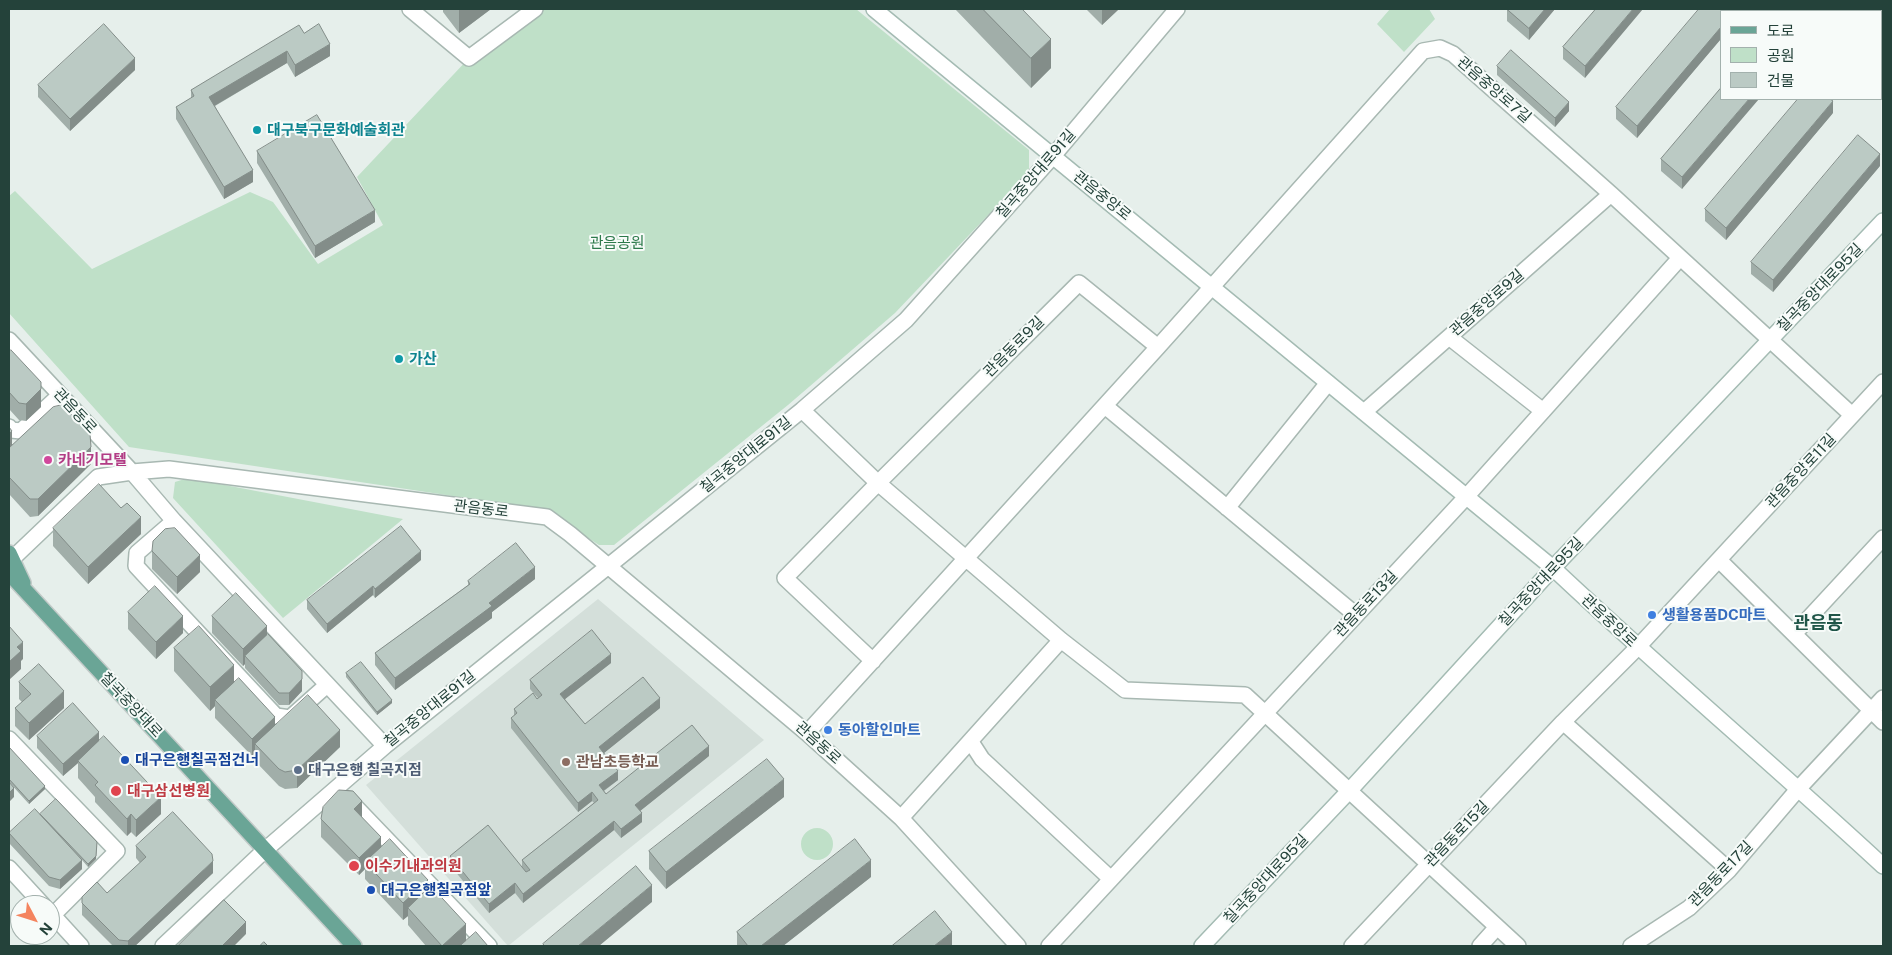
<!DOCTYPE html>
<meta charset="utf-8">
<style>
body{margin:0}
#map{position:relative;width:1892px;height:955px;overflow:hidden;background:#e6efeb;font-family:"Public Sans","Noto Sans KR",sans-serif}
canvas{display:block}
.frame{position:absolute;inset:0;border:10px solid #24423a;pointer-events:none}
.legend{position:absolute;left:1720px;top:10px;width:162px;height:90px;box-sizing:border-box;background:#f7fbf9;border:1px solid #a3b1ad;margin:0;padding:6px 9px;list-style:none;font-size:15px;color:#24423a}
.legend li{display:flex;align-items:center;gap:10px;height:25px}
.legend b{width:25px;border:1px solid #a3b1ad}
.north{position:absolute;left:10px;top:895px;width:50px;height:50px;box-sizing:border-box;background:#f7fbf9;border:1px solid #a3b1ad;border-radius:50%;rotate:130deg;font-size:14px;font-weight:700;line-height:20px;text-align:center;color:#24423a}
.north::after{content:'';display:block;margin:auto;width:18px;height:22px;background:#f4845f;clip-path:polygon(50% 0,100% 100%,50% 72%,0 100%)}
</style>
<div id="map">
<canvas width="1892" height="955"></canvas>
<div class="frame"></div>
<ul class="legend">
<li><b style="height:6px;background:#6aa596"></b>도로</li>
<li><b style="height:14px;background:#bfe0c8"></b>공원</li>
<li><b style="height:14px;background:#bbcac4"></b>건물</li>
</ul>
<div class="north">N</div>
</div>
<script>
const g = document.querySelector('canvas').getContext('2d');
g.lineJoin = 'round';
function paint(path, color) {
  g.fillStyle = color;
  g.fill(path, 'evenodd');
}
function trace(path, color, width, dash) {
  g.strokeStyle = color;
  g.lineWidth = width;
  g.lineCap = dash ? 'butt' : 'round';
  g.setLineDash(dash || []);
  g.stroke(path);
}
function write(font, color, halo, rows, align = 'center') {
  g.font = font + ' "Public Sans","Noto Sans KR",sans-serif';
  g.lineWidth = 4;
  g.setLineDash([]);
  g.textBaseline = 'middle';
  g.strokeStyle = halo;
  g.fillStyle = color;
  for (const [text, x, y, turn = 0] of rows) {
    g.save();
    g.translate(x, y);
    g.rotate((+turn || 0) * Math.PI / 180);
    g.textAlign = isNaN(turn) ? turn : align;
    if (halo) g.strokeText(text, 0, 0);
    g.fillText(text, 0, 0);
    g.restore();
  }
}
paint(new Path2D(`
 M598,599L764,740L508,946L366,785Z`), '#d4dfda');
paint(new Path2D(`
 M544,9H856L1029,150V172L895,313L788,405L614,545H599L545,510L129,447L9,313V196L15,191L92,269L250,192L273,202L318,264L383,225L357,177L469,58Z
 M1390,9H1429L1435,19L1404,52L1377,24Z
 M188,478L403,519L283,618L173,498L175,482Z
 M801 844a16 16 0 1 1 32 0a16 16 0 1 1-32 0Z`), '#bfe0c8');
const street = new Path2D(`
 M410,9L469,58L535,9
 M1449,337L1543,411
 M9,340L132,472L169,469L547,517L570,534L807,733L901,818L1018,946
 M1105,406L1356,615
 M802,410L878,483L1061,640L1125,690L1245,695L1518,946
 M1364,412L1611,194
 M9,427L11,430L21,431L60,395
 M1227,508L1328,383
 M174,521L137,553L136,566L148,579L276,716L290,718L327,685
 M12,559L98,477L132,472L174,521L385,746
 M1719,560L1883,722
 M1795,633L1883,538
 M873,661L785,578L878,483L1079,283L1158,347
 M1563,722L1729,870
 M807,733L1158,347L1423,51L1440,48L1453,54L1611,194L1852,415
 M9,739L117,851L53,915
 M971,742L982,759L1111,879
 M348,799L489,946
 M901,818L1061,640
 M9,868L43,905
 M50,912L81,946
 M163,946L265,850L385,746L802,410L906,320L1053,156L1177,9
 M1049,946L1466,497L1680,258
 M1352,946L1563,722L1637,648L1883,382
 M1480,946L1497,927
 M1631,946L1689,908L1729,870L1799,788L1883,698`);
const secondary = new Path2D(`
 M874,9L1553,568C1661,670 1774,765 1883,866
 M1868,9L1870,11
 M1881,24L1883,27
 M1202,946L1350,790L1553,568L1883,221`);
const primary = new Path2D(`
 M9,553L23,583
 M9,573L354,946`);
trace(street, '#a8b8b2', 18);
trace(secondary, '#a4bbb3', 18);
trace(primary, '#c2cac8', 18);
trace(street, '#fff', 15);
trace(secondary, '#fff', 15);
trace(primary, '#6aa596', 15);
paint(new Path2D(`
 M443,9H491L459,33L443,12Z
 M955,9H1022L1051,68L1031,88Z
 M1086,9H1119L1102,25Z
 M1507,9H1555L1529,40L1507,21Z
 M1596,9L1585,78L1563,59V47Z
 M1744,9V11L1637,138L1616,119V107Z
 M304,33L330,56L295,77L287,63L215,106L253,182L224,199L176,119V107L191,98V90Z
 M1497,66L1569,111L1555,127L1497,75Z
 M135,70L70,131L38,97V85Z
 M1721,88L1682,189L1661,171V159Z
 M1833,113L1726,240L1705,221V209Z
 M257,151L375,222L315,258L257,163Z
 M1880,166L1773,292L1751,274V262Z
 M9,352L41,407L26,421L19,420L9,409Z
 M9,427L12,444L91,464L38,516L30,517L9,494Z
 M121,508L141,534L88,584L53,546V528Z
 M152,551L200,572L177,594L152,569Z
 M421,560L375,598L373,595L327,633L307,609V600Z
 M535,579L492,612V618L395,690L375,665V653L468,585V581Z
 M128,612L183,633L156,659L128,629Z
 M212,616L267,635L302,691L289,705H279L245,668V664L243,666L212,633Z
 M174,648L234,682L275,726L340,747L297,788L285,789L279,786L255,761V753L252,756L215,718V706L210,711L174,671Z
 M611,663L565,699L585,724L660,708L604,753L618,780L604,791L606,794L709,756L640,811L642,822L621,838L614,830L523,903L515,893L489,913L450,865V856L522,867V860L594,803L592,801L578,812L511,728V718L514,716V709L538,698L530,689V680Z
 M346,673L392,703L377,715L346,677Z
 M19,682L64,708L29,740L15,726V708L22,702L19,699Z
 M37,736L99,741L161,814L136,837L131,832L127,836L95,802V797L78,778V763L63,776L37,748Z
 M9,747L45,789L29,804L9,782Z
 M784,797L666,889L649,869V851Z
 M40,814L96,859L88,867L82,860V869L60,889L49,886L9,843V833Z
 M362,817L381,847L428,889L466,941L488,946H426L408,925V916L403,920L365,879V869L359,875L321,837V819Z
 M136,846L213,873L135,946H113L82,915V897L107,893L140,863L136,858Z
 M871,877L783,946H737V932Z`), '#a1aea9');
paint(new Path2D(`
 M459,9H491L459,33Z
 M1102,9H1119L1102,25Z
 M1545,9H1555L1529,40V28Z
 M1633,9H1643L1585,78V66Z
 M1736,9H1744V11H1734Z
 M1721,27V39L1637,138V126Z
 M1051,39V68L1031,88V58Z
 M330,44V56L295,77V65Z
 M287,51V63L209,109V97Z
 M135,58V70L70,131V119Z
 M1749,99H1759L1682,189V177Z
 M1833,101V113L1726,240V228Z
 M1569,102V111L1555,127V118Z
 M1880,154V166L1773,292V280Z
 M10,159V168L9,169V160Z
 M253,170V182L224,199V187Z
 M375,210V222L315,258V246Z
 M41,382V407L26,421V404Z
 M12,431V448L9,451V434Z
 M91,447V464L38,516V499Z
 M141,517V534L88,584V567Z
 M421,551V560L375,598V589Z
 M200,555V572L177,594V577Z
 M535,567V579L492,612V618L395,690V678L489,603Z
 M373,586V595L327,633V624Z
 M183,616V633L156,659V642Z
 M267,626V644L245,656V664L243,666V649Z
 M23,642V659L21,661V669L9,680V662L17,647Z
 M611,654V663L560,703V694Z
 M234,665V689L215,700V706L210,711V687Z
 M302,679V691L289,705V693Z
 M64,691V708L29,740V723Z
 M660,698V708L599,757V747Z
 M392,700V703L377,715V712Z
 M275,717V735L255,744V753L252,756V739Z
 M340,730V747L297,788V770Z
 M99,732V744L78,761V763L63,776V764Z
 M709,746V756L635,815V805Z
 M618,771V780L599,794V785Z
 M784,779V797L666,889V872Z
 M45,786V789L29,804V801Z
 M14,788V797L9,802V793Z
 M592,792V801L578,812V803Z
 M161,797V814L136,837V820Z
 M362,801V818L354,809Z
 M642,813V822L621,838V829Z
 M131,814V832L127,836V819Z
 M614,821V830L523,903V894Z
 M381,837V854L365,862V869L359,875V858Z
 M97,842L96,859L88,867V864Z
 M82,860V869L60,889V880Z
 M871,860V877L783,946H761Z
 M213,861V873L135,946H128V941Z
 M428,880V898L408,908V916L403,920V903Z
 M515,883V893L489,913V904Z
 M652,885V902L599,946H578Z
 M246,922V934L234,946H222Z
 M466,924V941L460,946H442Z
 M952,932V946H934Z`), '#838d89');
const building = new Path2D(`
 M983,9H1022L1051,39L1031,58Z
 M1507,9H1545L1529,28Z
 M1596,9H1633L1585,66L1563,47Z
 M1699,9H1736L1734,11H1721V27L1637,126L1616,107Z
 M104,24L135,58L70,119L38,85Z
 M319,24L330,44L295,65L287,51L209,97L253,170L224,187L176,107L194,96L191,90L299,25L304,33Z
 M1511,50L1569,102L1555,118L1497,66Z
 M1721,88V99H1749L1682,177L1661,159Z
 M1798,99H1830L1833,101L1726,228L1705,209Z
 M317,115L375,210L315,246L257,151Z
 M1858,135L1880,154L1773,280L1751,262Z
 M11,350L41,382V389L26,404L19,403L9,392V352Z
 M62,405L90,434L91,447L38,499H30L9,477V448L53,407Z
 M9,427L12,431L9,434Z
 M99,484L121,508L127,503L141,517L88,567L53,528Z
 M401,526L421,551L375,589L373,586L327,624L307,600Z
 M175,528L200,555L177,577L152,551L153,541L165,529Z
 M516,543L535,567L489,603L492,606L395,678L375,653L470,584L468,581Z
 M155,586L183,616L156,642L128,612Z
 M236,593L267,626L243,649L212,616Z
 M9,626L23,642L17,647L21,651L9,662Z
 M199,626L234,665L210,687L174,648Z
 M592,630L611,654L560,694L585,724L643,677L660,698L599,747L618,771L599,785L606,794L692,725L709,746L635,805L642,813L621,829L614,821L523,894L515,883L489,904L450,856L488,825L526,872L530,870L522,860L598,800L592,792L578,803L511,718L517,713L514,709L533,693L537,699L542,695L530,680Z
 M268,634L302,671V679L289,693H279L245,656Z
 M361,662L392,700L377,712L346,673Z
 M39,664L64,691L29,723L15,708L31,694L19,682Z
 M239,678L275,717L252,739L215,700Z
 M308,695L340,730L297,770L285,772L279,769L255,744Z
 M73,703L99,732L63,764L37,736Z
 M104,736L161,797L136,820L131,814L127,819L95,785L98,782L78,761Z
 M9,747L45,786L29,801L9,779Z
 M767,759L784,779L666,872L649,851Z
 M9,782L14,788L9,793Z
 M339,790L353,791L362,801L354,809L381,837L359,858L321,819L323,807Z
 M56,799L97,842L96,856L88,864L40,814Z
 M35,809L82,860L60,880L49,877L9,833Z
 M173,812L212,854L213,861L128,941L119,940L82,903V897L97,882L107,893L146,857L136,846Z
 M390,839L428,880L403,903L365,862Z
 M855,839L871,860L761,946H748L737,932Z
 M636,866L652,885L578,946H545L543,944Z
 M431,886L466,924L442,946L408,908Z
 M224,900L246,922L222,946H178Z
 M935,911L952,932L934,946H892Z
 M476,932L488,946H460Z
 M264,942L268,946H260Z`);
paint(building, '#bbcac4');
trace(building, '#838d89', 1);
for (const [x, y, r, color] of [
 [257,130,5,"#0f9aa8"],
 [399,359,5,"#0f9aa8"],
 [48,460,5,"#d1479c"],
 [1652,615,5,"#3f7fe0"],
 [828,730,5,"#3f7fe0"],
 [125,760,5,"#1a4fb4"],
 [566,762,5,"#8d6e63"],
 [298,770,5,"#5c6f8a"],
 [116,791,6,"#e0444e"],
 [354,866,6,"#e0444e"],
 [371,890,5,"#1a4fb4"]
]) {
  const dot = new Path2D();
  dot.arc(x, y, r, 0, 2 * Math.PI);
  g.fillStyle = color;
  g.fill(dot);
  trace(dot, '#f7fbf9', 2);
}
write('15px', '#24423a', '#f7fbf9', [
 ["관음중앙로7길",1494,90,41],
 ["칠곡중앙대로91길",1036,174,-49],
 ["관음중앙로",1102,196,39],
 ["칠곡중앙대로95길",1820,288,-46],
 ["관음중앙로9길",1487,303,-41],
 ["관음동로9길",1014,347,-45],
 ["관음동로",75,411,47],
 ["칠곡중앙대로91길",746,455,-39],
 ["관음중앙로11길",1801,471,-47],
 ["관음동로",481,509,7],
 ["칠곡중앙대로95길",1541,582,-47],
 ["관음동로13길",1366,604,-47],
 ["관음중앙로",1609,621,43],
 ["칠곡중앙대로",131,705,47],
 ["칠곡중앙대로91길",430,709,-39],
 ["관음동로",818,743,42],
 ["관음동로15길",1457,834,-46],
 ["관음동로17길",1721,874,-46],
 ["칠곡중앙대로95길",1266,879,-47]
]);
write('bold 15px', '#0d838f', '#f7fbf9', [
 ["대구북구문화예술회관",267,130],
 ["가산",409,359]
], 'left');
write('15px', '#2d7a4b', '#f7fbf9', [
 ["관음공원",617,243]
]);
write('bold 15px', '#b23c85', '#f7fbf9', [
 ["카네기모텔",58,460]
], 'left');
write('bold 15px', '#366cbe', '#f7fbf9', [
 ["생활용품DC마트",1662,615],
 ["동아할인마트",838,730]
], 'left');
write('bold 15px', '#164399', '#f7fbf9', [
 ["대구은행칠곡점건너",135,760],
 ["대구은행칠곡점앞",381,890]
], 'left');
write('bold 15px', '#785e54', '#f7fbf9', [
 ["관남초등학교",576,762]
], 'left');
write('bold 15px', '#4e5e75', '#f7fbf9', [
 ["대구은행 칠곡지점",308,770]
], 'left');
write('bold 15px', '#be3a42', '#f7fbf9', [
 ["대구삼선병원",127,791],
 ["이수기내과의원",365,866]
], 'left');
write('bold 18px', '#1f5548', '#f7fbf9', [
 ["관음동",1818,623]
]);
</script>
